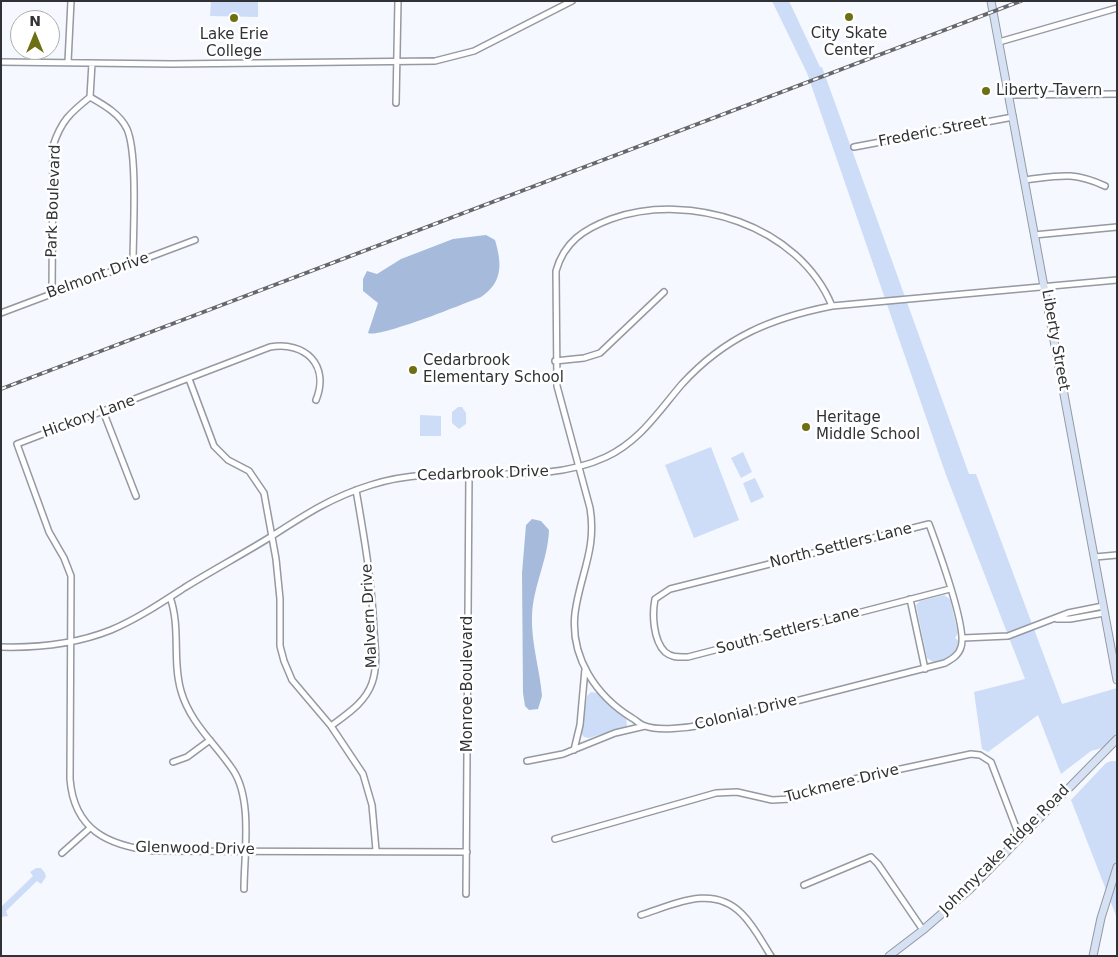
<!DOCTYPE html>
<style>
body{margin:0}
#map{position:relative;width:1118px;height:957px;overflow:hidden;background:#f5f8fe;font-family:"DejaVu Sans",sans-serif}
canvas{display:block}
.frame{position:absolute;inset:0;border:2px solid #303235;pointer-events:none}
.north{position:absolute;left:10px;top:10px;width:50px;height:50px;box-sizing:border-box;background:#fff;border:1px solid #acadae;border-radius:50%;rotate:0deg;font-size:14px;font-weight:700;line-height:20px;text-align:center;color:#303235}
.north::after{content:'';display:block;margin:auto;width:18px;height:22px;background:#6d6f13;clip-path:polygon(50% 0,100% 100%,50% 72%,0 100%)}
</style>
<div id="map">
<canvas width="1118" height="957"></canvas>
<div class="frame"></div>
<div class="north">N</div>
</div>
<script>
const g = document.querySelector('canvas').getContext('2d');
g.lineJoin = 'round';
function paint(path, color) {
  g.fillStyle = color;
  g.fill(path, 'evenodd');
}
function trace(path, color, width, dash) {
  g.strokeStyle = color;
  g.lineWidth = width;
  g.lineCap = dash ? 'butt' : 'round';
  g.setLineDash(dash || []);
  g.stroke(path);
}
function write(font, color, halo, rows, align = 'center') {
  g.font = font + ' "DejaVu Sans",sans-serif';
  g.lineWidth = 5;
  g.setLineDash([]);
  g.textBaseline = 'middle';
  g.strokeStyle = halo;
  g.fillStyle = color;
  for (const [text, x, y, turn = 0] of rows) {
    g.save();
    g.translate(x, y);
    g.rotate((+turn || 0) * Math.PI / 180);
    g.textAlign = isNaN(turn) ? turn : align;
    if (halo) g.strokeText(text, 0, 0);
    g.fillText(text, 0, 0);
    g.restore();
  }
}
paint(new Path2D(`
 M211,1H258V17L210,16Z
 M772,1H789L820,67H822L969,474H976L1062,704L1117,688V741L1113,745L1091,751L1061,774L1038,715L988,752L982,749L974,692L1025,679L946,475L807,73Z
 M458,407H462L466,413V424L459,429L452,423V412Z
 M420,415L441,416V436H420Z
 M711,447L739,520L694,538L665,465Z
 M743,452L752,472L741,478L731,458Z
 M755,478L764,497L751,503L743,483Z
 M944,595L950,599L958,633L955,638L959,641C955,655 947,661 933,662L927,658L916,605L920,601Z
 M591,692L597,693L626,717L627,726L589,738L584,737L581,733L587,696Z
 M1111,761H1117V918L1071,800L1106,763Z
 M36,868H41L45,873L46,877L41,884L37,881L6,911L8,916L1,917V907L33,876L30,872Z`), '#cdddf8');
paint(new Path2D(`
 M486,235L495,240C502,264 503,282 481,297C463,304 380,338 368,333L378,303L363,291V279L367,271L377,274L401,259L453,239Z
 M532,519L541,521L549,530C548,560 533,586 532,616C531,643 540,670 542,696L538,709L529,710L525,706L523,693L522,573L526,525Z`), '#a6badc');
const street = new Path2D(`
 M999,42L1117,8
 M1,62L172,64L435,61L474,51L572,1
 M68,62L71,1
 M1009,95L1117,94
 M90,97C104,105 120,114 127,129C138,154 133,233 133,263
 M396,103L398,1
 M854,147L1013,117
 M1024,180C1059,176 1072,171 1105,186
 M1034,235L1117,227
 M52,293L53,146C61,121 70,113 90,97L92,63
 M1,313L195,240
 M555,361L584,358L600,353L664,292
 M189,379L214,446L228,460L249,471L264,493L276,559L280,599V646L284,661L292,680L331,726L363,774L372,805L376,850
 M316,400C330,365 305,341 270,347L17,444L49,532L64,558L71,576L70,779C74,830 108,846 155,851L467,852
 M103,411L136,496
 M1095,557L1117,555
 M950,589L688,657C679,657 672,658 665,652C653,640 652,614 655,599L670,589L929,524C937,546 968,629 961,647C959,655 952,659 945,663L702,725C687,728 658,731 645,726C640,725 636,720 632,718C596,696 570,657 575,613C580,575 597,549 590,508L557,386L556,271C564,242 584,229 611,219C690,191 799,225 832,306L1117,280
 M170,597C181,628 172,661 181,691C190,723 215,743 233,770C253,800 244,855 244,889
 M910,599L925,669
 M1057,619H1070L1104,613
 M963,638L1008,636L1068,613L1103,606
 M1,647C39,648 76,644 111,630C137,619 161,603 184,588C213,570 243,554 272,536C306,514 332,497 371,485C447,460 536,490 606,457C640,441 658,412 682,384C725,337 771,318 832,306
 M331,726C347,714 365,703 372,683C378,666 375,647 374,630C372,582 364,536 356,490
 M574,750L580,725L585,669
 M527,761L563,754L615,733L645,726
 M173,762L187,757L210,740
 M555,839L716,793L737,792L772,800L791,799L854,779L971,754L980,755L991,762L1020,838
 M62,853L90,828
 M804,885L871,857L878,864L923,930
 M466,894L469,473
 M641,915C675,904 713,884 742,914C754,926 762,942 771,956`);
const secondary = new Path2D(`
 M991,1L1117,680
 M889,956L923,930L970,889L1117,739
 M1093,956L1101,918L1117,867`);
trace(street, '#9499a2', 8);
trace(secondary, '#9499a2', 9);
trace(street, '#fff', 5);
trace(secondary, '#d6e1f4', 7);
const rail = new Path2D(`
 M1,389L1021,1`);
trace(rail, '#66686c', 4);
trace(rail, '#fff', 2, [5.5]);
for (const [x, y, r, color] of [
 [849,17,5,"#6d6f13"],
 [234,18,5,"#6d6f13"],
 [986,91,5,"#6d6f13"],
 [413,370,5,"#6d6f13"],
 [806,427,5,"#6d6f13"]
]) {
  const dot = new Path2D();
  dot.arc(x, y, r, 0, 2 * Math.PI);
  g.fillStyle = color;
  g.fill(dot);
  trace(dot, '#fff', 2);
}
write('15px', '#303235', '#fff', [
 ["City Skate",849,34,"center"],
 ["Center",849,51,"center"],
 ["Lake Erie",234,35,"center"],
 ["College",234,52,"center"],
 ["Liberty Tavern",996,91],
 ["Cedarbrook",423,361],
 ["Elementary School",423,378],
 ["Heritage",816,418],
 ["Middle School",816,435]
], 'left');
write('15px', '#303235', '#fff', [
 ["Frederic Street",933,132,-11],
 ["Park Boulevard",54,201,-88],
 ["Belmont Drive",98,276,-20],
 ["Liberty Street",1055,340,80],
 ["Hickory Lane",89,417,-20],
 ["Cedarbrook Drive",483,474,-2],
 ["North Settlers Lane",841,546,-14],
 ["Malvern Drive",370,616,-93],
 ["South Settlers Lane",788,631,-15],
 ["Monroe Boulevard",468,684,-90],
 ["Colonial Drive",746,713,-14],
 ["Tuckmere Drive",842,784,-14],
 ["Glenwood Drive",195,849,1],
 ["Johnnycake Ridge Road",1005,850,-45]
]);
</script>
